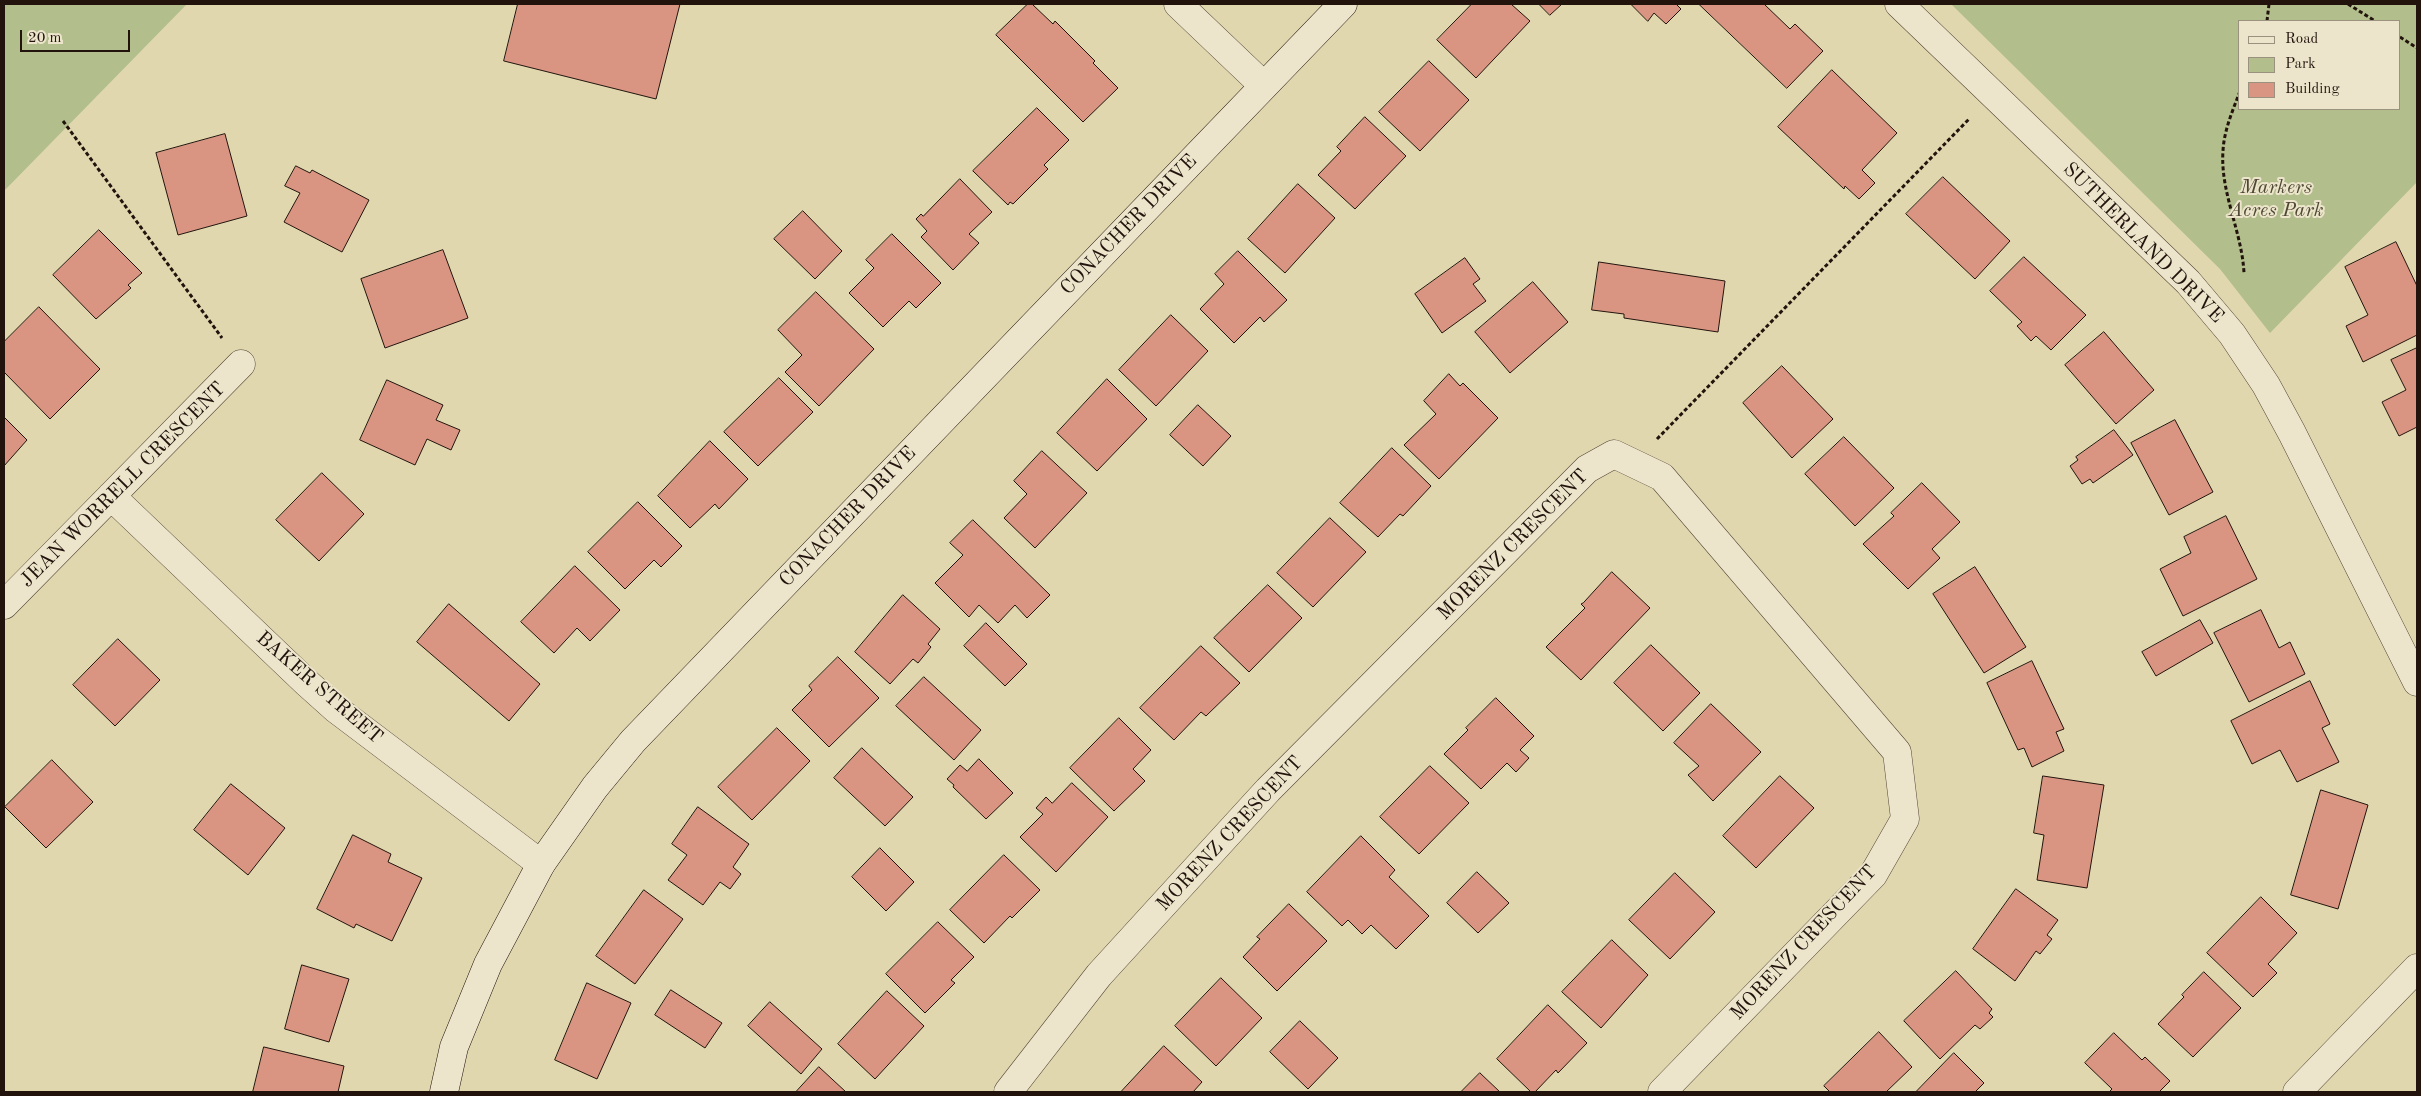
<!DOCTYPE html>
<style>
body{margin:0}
#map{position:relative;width:2421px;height:1096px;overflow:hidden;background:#e1d7af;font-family:"Old Standard TT",serif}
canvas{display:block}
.frame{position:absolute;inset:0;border:5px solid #22140d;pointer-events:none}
.legend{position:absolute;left:2238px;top:20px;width:162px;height:90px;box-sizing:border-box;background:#ece5cb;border:1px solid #9b917f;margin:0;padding:6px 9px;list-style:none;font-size:15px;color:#22140d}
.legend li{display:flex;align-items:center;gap:10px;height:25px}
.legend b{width:25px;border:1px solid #9b917f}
.scale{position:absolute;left:20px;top:30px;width:110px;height:22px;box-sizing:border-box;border:2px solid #22140d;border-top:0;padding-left:6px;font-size:15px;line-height:18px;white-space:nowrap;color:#22140d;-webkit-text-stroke:4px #ece5cb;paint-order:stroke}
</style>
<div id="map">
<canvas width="2421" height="1096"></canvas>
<div class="frame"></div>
<ul class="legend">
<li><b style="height:6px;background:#ece5cb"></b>Road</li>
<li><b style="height:14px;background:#b2be8b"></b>Park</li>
<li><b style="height:14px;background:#d99581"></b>Building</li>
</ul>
<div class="scale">20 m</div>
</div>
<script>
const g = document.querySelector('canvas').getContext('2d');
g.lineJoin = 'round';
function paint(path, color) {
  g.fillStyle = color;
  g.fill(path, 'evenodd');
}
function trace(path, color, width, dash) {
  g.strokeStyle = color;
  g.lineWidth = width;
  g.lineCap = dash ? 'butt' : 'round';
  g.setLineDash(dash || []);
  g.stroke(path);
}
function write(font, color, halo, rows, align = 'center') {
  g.font = font + ' "Old Standard TT",serif';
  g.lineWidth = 4;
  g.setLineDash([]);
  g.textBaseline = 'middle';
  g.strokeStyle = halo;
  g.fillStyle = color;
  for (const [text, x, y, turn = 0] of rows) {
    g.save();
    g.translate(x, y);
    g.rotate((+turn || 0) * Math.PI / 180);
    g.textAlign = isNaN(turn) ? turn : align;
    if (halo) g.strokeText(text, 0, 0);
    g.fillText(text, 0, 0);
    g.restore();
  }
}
paint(new Path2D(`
 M4,4H187L4,191Z
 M1951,4H2417V182L2270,333L2220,269ZM2240,21H2400V109H2240Z`), '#b2be8b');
const building = new Path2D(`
 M518,4H680L656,99L504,61Z
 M1028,4H1032L1053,24L1055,21L1095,61L1093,63L1118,88L1083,122L996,35Z
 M1472,4H1511L1530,21L1476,78L1437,40Z
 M1539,4H1562L1550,15Z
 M1631,4H1676L1681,9L1666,24L1654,13L1648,21Z
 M1699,4H1764L1790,29L1795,24L1823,51L1787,88Z
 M1429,61L1469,100L1420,151L1379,112Z
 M1832,70L1897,133L1862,170L1875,183L1859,199L1845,186L1844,189L1778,127Z
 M1037,108L1069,140L1044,165L1048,169L1013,204L1010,202L1008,205L973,171Z
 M1365,117L1406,156L1355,209L1318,175L1341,151L1337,147Z
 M225,134L247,216L178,235L156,153Z
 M296,166L310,173L312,170L369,200L342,252L284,222L300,193L285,186Z
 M1943,177L2010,241L1975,279L1906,214Z
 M960,179L992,212L969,234L979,243L953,270L921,237L927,231L916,219L921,214L923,216Z
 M1298,184L1335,218L1285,273L1248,239Z
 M803,211L842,251L815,279L774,239Z
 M99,230L142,273L128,285L131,288L96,319L53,275Z
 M892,234L941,283L916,308L909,301L883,327L849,293L874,268L866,260Z
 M2396,242L2417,286V335L2363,362L2346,326L2368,315L2345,267Z
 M443,250L468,318L385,348L361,279Z
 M1238,251L1287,300L1264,322L1260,317L1234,343L1200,309L1224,284L1215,274Z
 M2024,257L2086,315L2051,350L2036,336L2031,341L2017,326L2022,322L1990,291Z
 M1465,258L1480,279L1473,284L1486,301L1442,333L1415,294Z
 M1599,262L1725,281L1718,332L1624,318V314L1592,310Z
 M1533,282L1568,322L1510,373L1475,332Z
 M816,292L874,349L819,406L785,372L802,355L778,330Z
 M39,307L100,369L50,419L4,372V342Z
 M1171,315L1208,351L1156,406L1119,370Z
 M2104,332L2154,390L2116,424L2065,365Z
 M2417,348V427L2399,436L2382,402L2406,390L2391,360Z
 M1782,366L1833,419L1792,458L1743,403Z
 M1449,374L1460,386L1463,383L1498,418L1439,479L1404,445L1436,414L1424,401Z
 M779,378L813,412L758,466L724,432Z
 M1107,379L1147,419L1097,471L1057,433Z
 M387,380L443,405L436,420L460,430L451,450L427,439L415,465L360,440Z
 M1198,405L1231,436L1203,466L1170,435Z
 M4,417L27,440L4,466Z
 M2175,420L2213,492L2169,515L2131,443Z
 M2114,430L2133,455L2093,483L2090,479L2082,484L2070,466L2078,460L2076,457Z
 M1844,437L1894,488L1855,526L1805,474Z
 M710,441L748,479L719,509L715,504L690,528L658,496Z
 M1392,448L1431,486L1403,516L1400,514L1378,537L1340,503Z
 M1042,451L1087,493L1035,548L1004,518L1027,494L1014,481Z
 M322,473L364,514L319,561L276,520Z
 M1922,483L1960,522L1932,549L1940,558L1908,589L1863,544L1894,516L1891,513Z
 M638,502L682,546L661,567L654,560L625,589L588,552Z
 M2226,516L2257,579L2183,616L2160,569L2191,553L2184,537Z
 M1330,518L1366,552L1313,607L1277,573Z
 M973,520L1050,595L1027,618L1015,605L998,623L979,605L969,617L935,583L963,555L950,543Z
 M575,566L620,610L590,641L577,628L554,653L521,622Z
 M1975,567L2026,647L1984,673L1933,594Z
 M1612,572L1650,608L1581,680L1546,647L1585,608L1581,604L1583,603Z
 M1268,585L1302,618L1249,672L1214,638Z
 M903,595L940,629L928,644L931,647L918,663L913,659L890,684L855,652Z
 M449,604L540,684L509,721L417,642Z
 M2261,610L2279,648L2290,642L2305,674L2249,702L2214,633Z
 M2200,620L2213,643L2156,676L2142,652Z
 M986,623L1027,664L1005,686L964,646Z
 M118,639L160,680L115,726L73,685Z
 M1651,645L1700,693L1663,731L1614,683Z
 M1201,646L1240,683L1206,716L1201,712L1174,740L1140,708Z
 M838,657L879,698L829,747L792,710L812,690L809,686Z
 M2032,661L2064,729L2056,732L2064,751L2032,767L2024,748L2018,750L1987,683Z
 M924,677L981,730L954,760L896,706Z
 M2310,681L2330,724L2322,728L2339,762L2297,782L2280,750L2252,764L2231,721Z
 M1496,698L1534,736L1520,750L1529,758L1516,772L1507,763L1481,789L1444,754L1468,730L1466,728Z
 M1711,704L1761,752L1713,801L1688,775L1699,766L1674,743Z
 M1119,718L1151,750L1133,769L1145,781L1114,811L1070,768Z
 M777,728L810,761L752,820L718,787Z
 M862,748L913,797L885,826L834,778Z
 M979,759L1013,793L986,819L953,787L954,785L947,779L960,765L967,771Z
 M52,760L93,802L46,848L5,807Z
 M1430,766L1469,803L1419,854L1380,817Z
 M1780,776L1814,808L1756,868L1723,836Z
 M2043,776L2104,785L2087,888L2037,880L2044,835L2034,833Z
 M1072,783L1108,817L1056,872L1020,837L1043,814L1036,808L1046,797L1052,803Z
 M231,784L285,828L248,875L194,830Z
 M2321,790L2368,805L2338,909L2291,895Z
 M698,807L749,844L733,867L741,874L730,889L720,882L703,905L668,880L687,855L672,844Z
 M353,835L391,854L388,862L422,878L392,941L356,924L354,928L317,909Z
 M1361,836L1395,870L1389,877L1429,916L1396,949L1371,925L1362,934L1348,920L1342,926L1307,892Z
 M880,848L914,882L886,911L852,877Z
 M1004,855L1040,890L1012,918L1010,916L984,943L950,910Z
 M1477,872L1509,903L1478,933L1447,903Z
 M1675,873L1715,912L1670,959L1629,920Z
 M2016,889L2058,920L2047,935L2052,939L2040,954L2036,951L2015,981L1973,949Z
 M644,890L683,919L635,984L596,956Z
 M2261,897L2297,933L2268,964L2277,973L2253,997L2207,953Z
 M1289,904L1327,941L1277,991L1243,957L1260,939L1257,937Z
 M938,922L974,957L951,980L955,983L925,1013L886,974Z
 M1612,940L1648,975L1601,1028L1562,992Z
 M302,965L349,979L329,1042L285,1029Z
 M1956,971L1992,1009L1989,1013L1993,1017L1980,1029L1975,1025L1940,1059L1904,1021Z
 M2204,972L2241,1008L2193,1057L2158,1024L2184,997L2182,995Z
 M1221,978L1262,1018L1216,1066L1175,1026Z
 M587,983L631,1003L597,1079L555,1060Z
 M671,990L722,1023L705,1048L655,1015Z
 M887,991L924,1026L875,1079L838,1044Z
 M770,1002L822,1049L801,1074L748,1026Z
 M1548,1005L1587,1043L1558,1073L1556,1070L1535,1092H1531L1497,1059Z
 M1300,1021L1338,1058L1308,1089L1270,1052Z
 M1879,1032L1912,1067L1886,1092H1830L1824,1086Z
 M2114,1033L2142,1060L2145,1057L2170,1081L2159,1092H2112L2110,1091L2112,1089L2085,1063Z
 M1164,1046L1202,1082L1193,1092H1121Z
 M264,1047L344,1066L338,1092H253Z
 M1954,1053L1984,1083L1975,1092H1916Z
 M819,1067L846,1092H796Z
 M1480,1073L1500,1092H1461Z`);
paint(building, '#d99581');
trace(building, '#22140d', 1);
const street = new Path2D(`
 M1178,4L1263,85
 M1899,4L2188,282L2232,334L2266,385L2292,433L2417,682
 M111,496L307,683L336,709L541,864
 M4,605L241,364
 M1008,1092L1099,975L1268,790L1587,469L1614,454L1662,477L1897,752L1905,819L1873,875L1662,1092
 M2297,1092L2417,968`);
const secondary = new Path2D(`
 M444,1092L454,1047L488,964L541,864L595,787L633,741L1343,4`);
trace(street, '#524536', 29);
trace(secondary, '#22140d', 29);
trace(new Path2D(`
 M2348,4L2375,21
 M2267,21L2269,4
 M2400,37L2417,48
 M2240,91C2233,110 2224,130 2223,151C2220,192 2242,232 2244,273
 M63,121L222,338
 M1657,439L1970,118`), '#22140d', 3, [4, 2.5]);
trace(street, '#ece5cb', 28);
trace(secondary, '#ece5cb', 28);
write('italic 20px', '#4d4733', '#ece5cb', [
 ["Markers",2276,188],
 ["Acres Park",2276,211]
]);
write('20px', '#22140d', '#ece5cb', [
 ["CONACHER DRIVE",1129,225,-46],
 ["SUTHERLAND DRIVE",2143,243,45],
 ["JEAN WORRELL CRESCENT",123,485,-45],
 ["CONACHER DRIVE",848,517,-46],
 ["MORENZ CRESCENT",1513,545,-45],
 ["BAKER STREET",319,688,41],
 ["MORENZ CRESCENT",1230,834,-47],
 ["MORENZ CRESCENT",1804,943,-47]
]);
</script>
